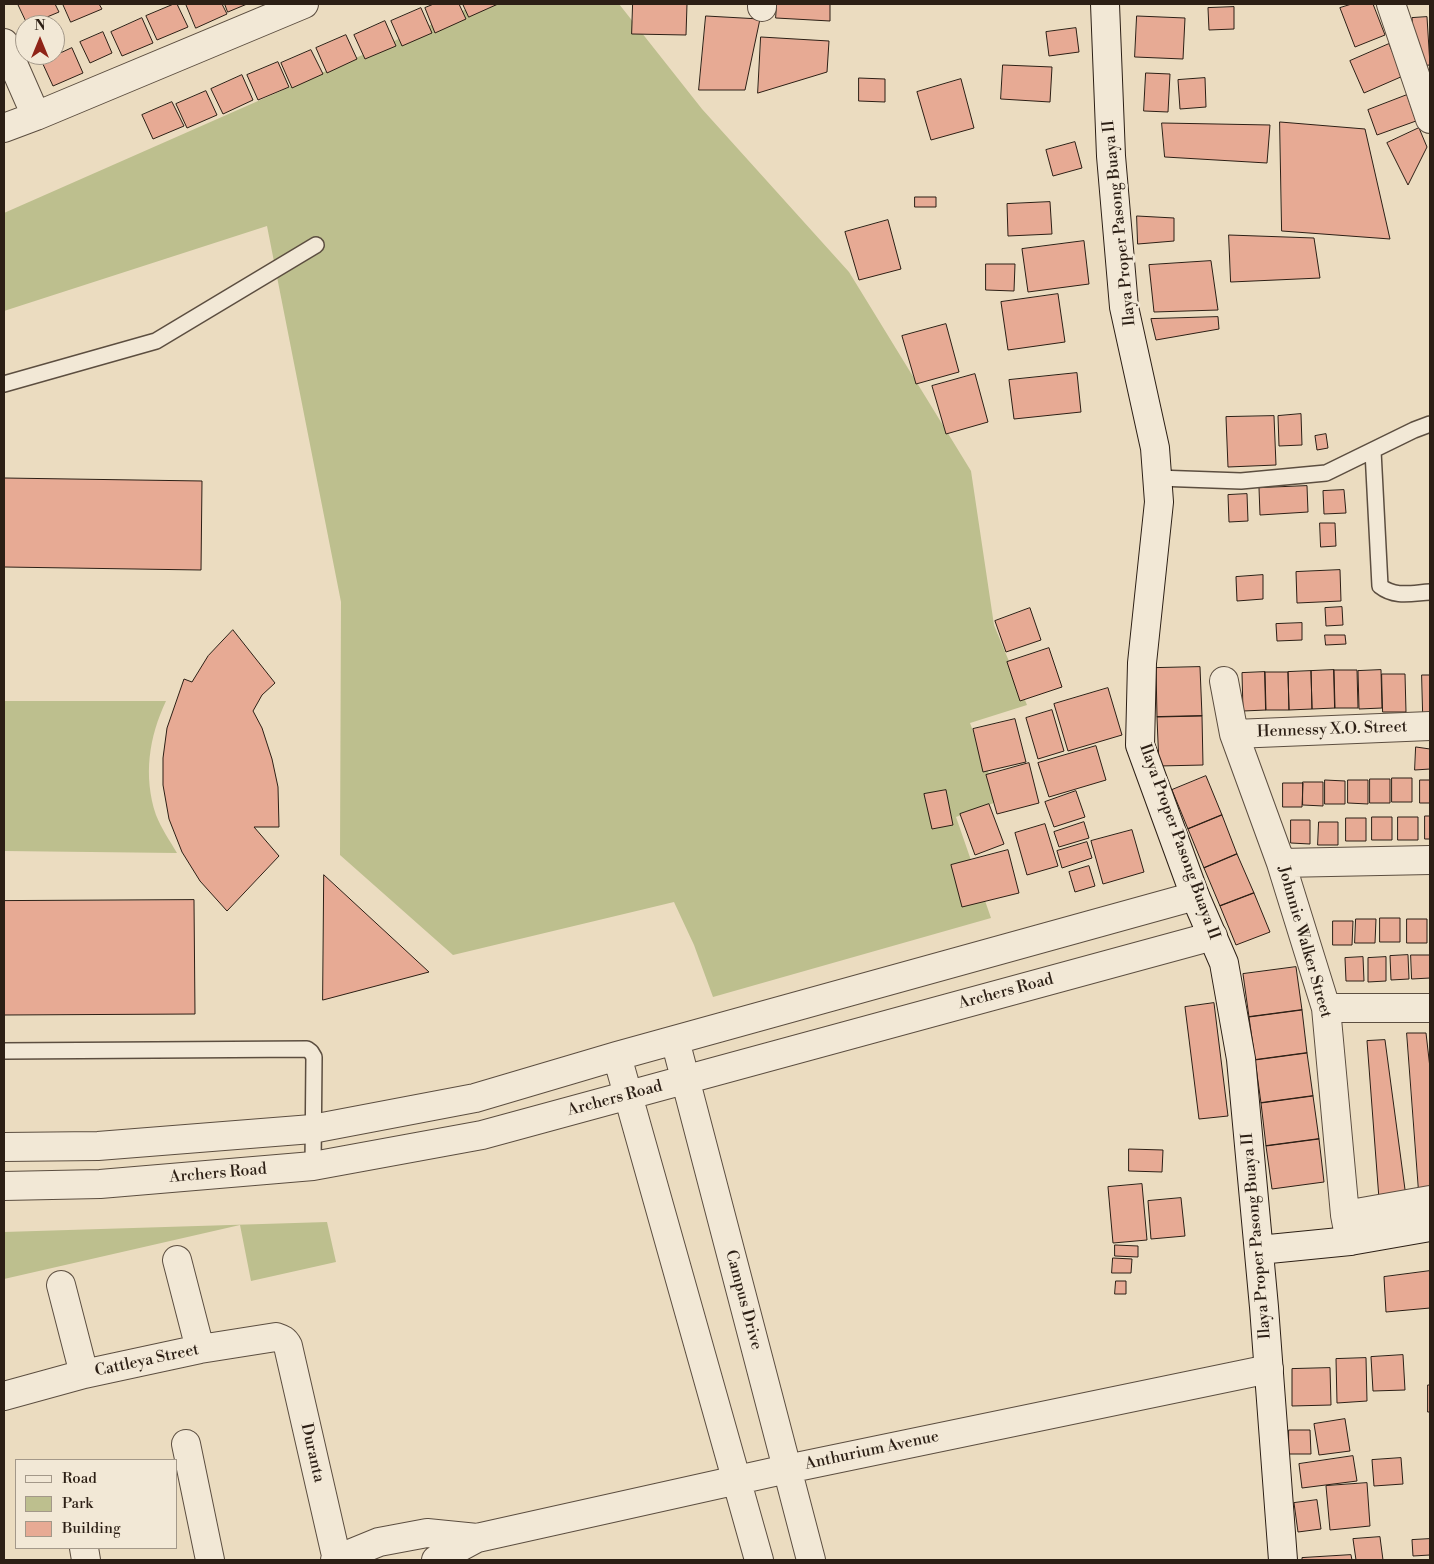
<!DOCTYPE html>
<style>
body{margin:0}
#map{position:relative;width:1434px;height:1564px;overflow:hidden;background:#ebdcc0;font-family:"Libre Bodoni",serif}
canvas{display:block}
.frame{position:absolute;inset:0;border:5px solid #2c1f15;pointer-events:none}
.legend{position:absolute;left:15px;top:1459px;width:162px;height:90px;box-sizing:border-box;background:#f2e8d6;border:1px solid #a39889;margin:0;padding:6px 9px;list-style:none;font-size:15px;color:#2c1f15}
.legend li{display:flex;align-items:center;gap:10px;height:25px}
.legend b{width:25px;border:1px solid #a39889}
.north{position:absolute;left:15px;top:15px;width:50px;height:50px;box-sizing:border-box;background:#f2e8d6;border:1px solid #a39889;border-radius:50%;rotate:0deg;font-size:14px;font-weight:700;line-height:20px;text-align:center;color:#2c1f15}
.north::after{content:'';display:block;margin:auto;width:18px;height:22px;background:#8f2418;clip-path:polygon(50% 0,100% 100%,50% 72%,0 100%)}
</style>
<div id="map">
<canvas width="1434" height="1564"></canvas>
<div class="frame"></div>
<ul class="legend">
<li><b style="height:6px;background:#f2e8d6"></b>Road</li>
<li><b style="height:14px;background:#bdbf8e"></b>Park</li>
<li><b style="height:14px;background:#e7aa94"></b>Building</li>
</ul>
<div class="north">N</div>
</div>
<script>
const g = document.querySelector('canvas').getContext('2d');
g.lineJoin = 'round';
function paint(path, color) {
  g.fillStyle = color;
  g.fill(path, 'evenodd');
}
function trace(path, color, width, dash) {
  g.strokeStyle = color;
  g.lineWidth = width;
  g.lineCap = dash ? 'butt' : 'round';
  g.setLineDash(dash || []);
  g.stroke(path);
}
function write(font, color, halo, rows, align = 'center') {
  g.font = font + ' "Libre Bodoni",serif';
  g.lineWidth = 5;
  g.setLineDash([]);
  g.textBaseline = 'middle';
  g.strokeStyle = halo;
  g.fillStyle = color;
  for (const [text, x, y, turn = 0] of rows) {
    g.save();
    g.translate(x, y);
    g.rotate((+turn || 0) * Math.PI / 180);
    g.textAlign = isNaN(turn) ? turn : align;
    if (halo) g.strokeText(text, 0, 0);
    g.fillText(text, 0, 0);
    g.restore();
  }
}
paint(new Path2D(`
 M478,4H619L702,109L849,272L971,471L994,625L1027,705L970,723L999,801L956,817L991,918L713,997L694,945L674,902L453,955L340,855L341,602L267,226L4,311V213Z
 M4,701H166C149,737 143,776 156,815C161,828 170,841 177,853L4,851Z
 M327,1222L336,1262L251,1281L240,1225L4,1279V1232Z`), '#bdbf8e');
const building = new Path2D(`
 M18,4H55L59,12L28,25Z
 M63,4H99L102,9L71,22Z
 M174,4H177L188,27L157,40L146,16Z
 M186,4H222L227,14L196,28Z
 M225,4H247L228,12Z
 M434,4H459L466,19L435,33L425,8Z
 M463,4H498L469,17Z
 M633,4H687L686,35L632,34Z
 M777,4H830V21L776,18Z
 M1352,4H1373L1385,35L1355,47L1340,8Z
 M1234,7V29L1209,30L1208,8Z
 M421,8L432,33L402,46L391,21Z
 M706,16L760,19L745,90H699Z
 M1137,16L1185,18L1183,59L1135,57Z
 M1427,17L1430,65L1416,66L1412,18Z
 M142,18L153,43L122,56L111,32Z
 M385,21L396,46L365,59L354,35Z
 M1076,28L1079,52L1049,56L1046,32Z
 M103,32L112,53L90,63L80,42Z
 M346,35L357,59L327,73L316,48Z
 M761,37L829,41L827,72L758,93Z
 M1389,44L1403,76L1364,93L1350,61Z
 M72,48L83,73L53,86L42,62Z
 M311,50L323,74L292,88L281,63Z
 M278,62L289,87L258,100L247,75Z
 M1003,65L1052,67L1050,102L1001,99Z
 M1146,73L1170,74L1168,112L1144,111Z
 M242,75L253,100L223,114L211,89Z
 M859,78L885,79V102L859,101Z
 M1205,78L1206,107L1180,109L1178,80Z
 M961,79L974,128L931,140L917,92Z
 M206,91L217,115L187,128L176,104Z
 M1407,95L1416,121L1377,135L1368,110Z
 M172,102L184,126L153,139L142,115Z
 M1280,122L1365,129L1390,239L1282,231Z
 M1162,123L1270,125L1267,163L1165,157Z
 M1419,128L1427,147L1408,185L1387,143Z
 M1075,142L1082,168L1053,176L1046,150Z
 M915,197H936V207H915Z
 M1050,202L1052,234L1008,236L1007,204Z
 M1137,216L1174,218V241L1138,244Z
 M888,220L901,269L859,280L845,232Z
 M1229,235L1314,238L1320,278L1231,282Z
 M1084,241L1089,284L1028,292L1022,249Z
 M1211,261L1218,310L1154,312L1149,265Z
 M986,264H1015L1014,291L986,290Z
 M1058,294L1065,342L1008,350L1001,302Z
 M1218,317L1219,329L1156,340L1151,319Z
 M946,324L959,372L916,384L902,336Z
 M1077,373L1081,412L1014,419L1009,380Z
 M975,374L988,422L946,434L932,386Z
 M1301,414L1302,445L1279,446L1278,416Z
 M1274,416L1276,465L1228,467L1226,417Z
 M1326,434L1328,448L1317,450L1315,436Z
 M4,478L202,481L201,570L4,567Z
 M1307,486L1308,512L1260,515L1259,488Z
 M1344,490L1346,513L1324,514L1323,491Z
 M1247,494L1248,521L1229,522L1228,495Z
 M1320,523H1335L1336,546L1321,547Z
 M1340,570L1341,601L1297,603L1296,572Z
 M1263,575V599L1237,601L1236,577Z
 M1342,607L1343,625L1326,626L1325,608Z
 M1030,608L1041,640L1006,652L995,621Z
 M1302,623V640L1277,641L1276,624Z
 M233,630L275,683L262,695L253,711L262,728L272,759L278,787L279,827H254L279,856L227,911L200,881L182,852L169,819L163,785V758L167,728L184,679L192,682L208,656Z
 M1325,635H1345L1346,644L1326,645Z
 M1049,648L1062,687L1020,701L1007,662Z
 M1200,667L1202,716L1157,717L1156,668Z
 M1334,670L1335,708L1312,709L1311,671Z
 M1334,670H1357L1358,708H1335Z
 M1381,670L1382,708L1359,709L1358,671Z
 M1311,671L1312,709L1289,710L1288,672Z
 M1265,672H1288L1289,710H1266Z
 M1265,672L1266,710L1243,711L1242,673Z
 M1382,674H1405L1406,712H1383Z
 M1422,675H1430V712L1423,713Z
 M1108,688L1122,735L1068,751L1054,704Z
 M1052,710L1064,751L1038,759L1026,718Z
 M1202,716L1203,765L1159,766L1157,717Z
 M1015,719L1026,762L983,772L973,729Z
 M1096,746L1106,780L1049,797L1038,763Z
 M1416,747L1430,749V769L1415,770Z
 M1029,763L1039,803L997,814L986,775Z
 M1206,776L1222,815L1188,829L1172,790Z
 M1392,778H1412V802H1392Z
 M1370,779H1390V803H1370Z
 M1325,780L1345,781V804H1325Z
 M1348,780H1368V804L1348,803Z
 M1420,780H1430V803H1420Z
 M1303,782H1323V806L1303,805Z
 M1283,783H1303L1302,807H1283Z
 M946,790L953,825L932,829L924,794Z
 M1076,791L1085,817L1054,827L1045,802Z
 M989,804L1004,844L975,855L960,814Z
 M1222,815L1237,854L1204,868L1188,829Z
 M1425,816H1430V839H1425Z
 M1372,817H1392V840H1372Z
 M1398,817H1418V840H1398Z
 M1346,818H1366V841H1346Z
 M1291,820H1310V844L1291,843Z
 M1084,822L1089,838L1059,847L1054,832Z
 M1319,822H1338V845H1318Z
 M1045,824L1058,866L1027,875L1015,833Z
 M1132,830L1144,872L1103,884L1091,841Z
 M1087,842L1092,858L1062,868L1057,851Z
 M1008,850L1019,893L962,907L951,865Z
 M1237,854L1254,893L1220,906L1204,868Z
 M1089,866L1095,886L1075,892L1069,872Z
 M324,875L429,972L323,1000Z
 M1254,893L1270,932L1236,945L1220,906Z
 M194,900L195,1014L4,1015V901Z
 M1380,918H1400V942H1380Z
 M1356,919H1376L1375,943H1355Z
 M1407,919H1427V943H1407Z
 M1333,921H1353L1352,945H1333Z
 M1408,955L1409,979L1391,980L1390,956Z
 M1411,955H1430V978L1412,979Z
 M1363,957L1364,981H1346L1345,958Z
 M1386,957V981L1368,982V958Z
 M1296,967L1302,1010L1249,1017L1243,974Z
 M1214,1003L1228,1116L1199,1119L1185,1007Z
 M1302,1010L1307,1053L1255,1060L1249,1017Z
 M1407,1033H1426L1430,1068V1191L1419,1192Z
 M1385,1040L1406,1197L1379,1199L1367,1041Z
 M1307,1053L1313,1096L1261,1103L1255,1060Z
 M1313,1096L1319,1139L1266,1146L1261,1103Z
 M1319,1139L1324,1182L1272,1189L1266,1146Z
 M1129,1149L1163,1150L1162,1172L1129,1171Z
 M1142,1184L1147,1240L1113,1243L1108,1187Z
 M1181,1198L1185,1236L1151,1239L1148,1201Z
 M1115,1245L1138,1246V1257L1115,1256Z
 M1113,1258L1132,1259L1131,1273H1112Z
 M1430,1271V1308L1386,1312L1384,1277Z
 M1116,1281H1126V1294H1115Z
 M1403,1355L1405,1390L1373,1391L1371,1357Z
 M1366,1358L1367,1401L1337,1403L1336,1359Z
 M1330,1368L1331,1405L1292,1406V1369Z
 M1428,1385H1430V1412H1428Z
 M1345,1419L1350,1451L1319,1455L1314,1424Z
 M1289,1430H1310L1311,1454H1289Z
 M1353,1456L1357,1481L1302,1488L1299,1464Z
 M1401,1458L1403,1484L1374,1486L1372,1460Z
 M1367,1483L1370,1526L1330,1530L1326,1486Z
 M1317,1500L1321,1529L1298,1532L1294,1503Z
 M1380,1537L1383,1560H1356L1353,1539Z
 M1430,1539V1555L1413,1556L1412,1540Z
 M1351,1555L1352,1560H1302V1558Z`);
paint(building, '#e7aa94');
trace(building, '#2c1f15', 1);
const lane = new Path2D(`
 M4,384L156,341L316,245
 M1373,451L1380,586C1395,598 1412,593 1430,592
 M1157,478L1241,481L1326,473L1414,430L1430,424
 M4,1051L307,1049L311,1052L314,1057L313,1166`);
const street = new Path2D(`
 M1391,4L1430,119
 M762,7V4
 M4,43L36,116
 M4,128L36,116L304,4
 M1224,681L1234,734L1281,863L1326,1008L1345,1215L1350,1241
 M1234,734L1430,726
 M1281,863L1430,860
 M1326,1008H1430
 M675,1040L811,1560
 M617,1056L759,1560
 M4,1147L98,1146L312,1129L475,1098L617,1056L1195,896
 M4,1186L100,1184L313,1166L482,1135L1213,936
 M1345,1215L1430,1200
 M177,1260L200,1349
 M61,1285L84,1374
 M4,1396L84,1374L200,1349L276,1337C282,1339 285,1340 288,1346L337,1560
 M186,1444L210,1560
 M84,1548L86,1560
 M335,1560L379,1542L427,1533L477,1538
 M436,1560L477,1538L787,1469L1269,1369`);
const secondary = new Path2D(`
 M1105,4L1111,156L1124,307L1155,448L1159,502L1142,663L1140,745L1195,896L1224,963L1241,1059L1264,1307L1283,1560
 M1259,1250L1350,1241L1430,1227`);
trace(lane, '#5c4e40', 18);
trace(street, '#5c4e40', 30);
trace(secondary, '#2c1f15', 30);
trace(lane, '#f2e8d6', 15);
trace(street, '#f2e8d6', 28);
trace(secondary, '#f2e8d6', 28);
write('16px', '#2c1f15', '#f2e8d6', [
 ["Ilaya Proper Pasong Buaya II",1120,223,-96],
 ["Hennessy X.O. Street",1332,730,-2],
 ["Ilaya Proper Pasong Buaya II",1179,842,70],
 ["Johnnie Walker Street",1304,942,74],
 ["Archers Road",1006,992,-15],
 ["Archers Road",615,1099,-15],
 ["Archers Road",218,1174,-5],
 ["Ilaya Proper Pasong Buaya II",1257,1236,-95],
 ["Campus Drive",743,1300,75],
 ["Cattleya Street",147,1361,-12],
 ["Anthurium Avenue",872,1451,-12],
 ["Duranta",312,1453,77]
]);
</script>
